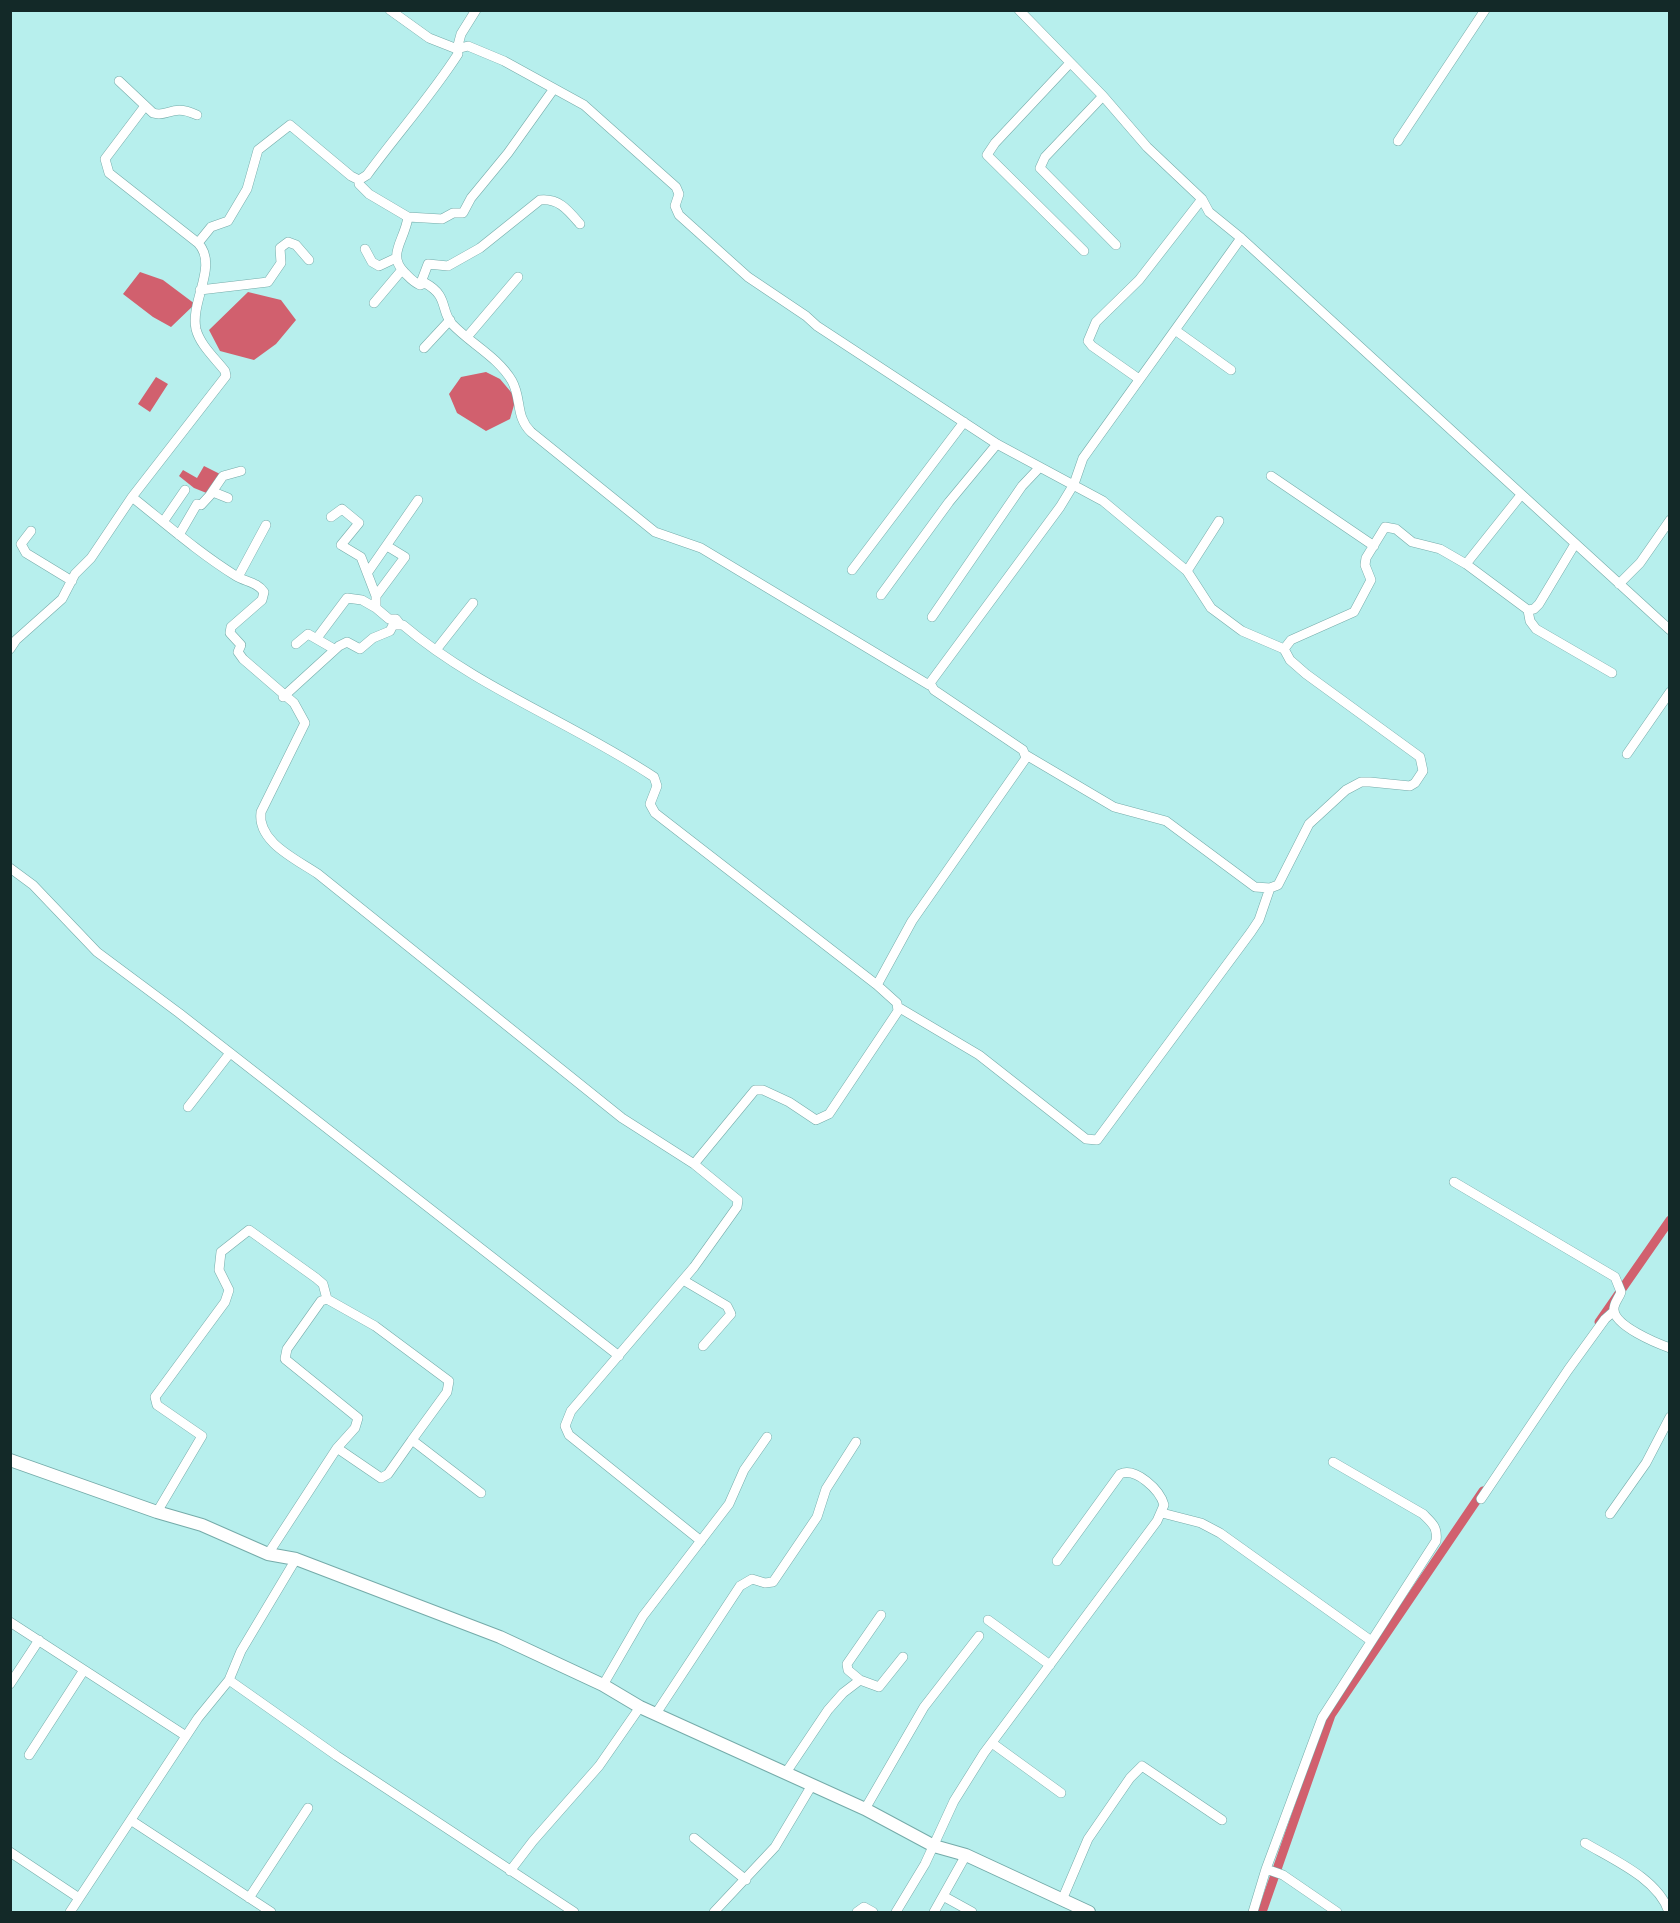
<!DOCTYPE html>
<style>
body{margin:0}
#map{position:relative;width:1680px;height:1923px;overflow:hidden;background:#b7efed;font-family:"Roboto Serif",serif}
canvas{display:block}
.frame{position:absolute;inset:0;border:12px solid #132928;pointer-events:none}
</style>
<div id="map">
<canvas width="1680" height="1923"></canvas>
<div class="frame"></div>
</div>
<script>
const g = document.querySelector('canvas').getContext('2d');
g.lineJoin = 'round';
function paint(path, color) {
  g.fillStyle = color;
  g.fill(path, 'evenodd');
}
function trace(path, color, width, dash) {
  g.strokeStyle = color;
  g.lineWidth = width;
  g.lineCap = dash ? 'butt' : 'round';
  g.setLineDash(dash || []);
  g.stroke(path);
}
paint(new Path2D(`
 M140,272L163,280L195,304L171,327L153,317L123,294Z
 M248,292L281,300L296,320L276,344L254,360L220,351L209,330Z
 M486,372L500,379L516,398L510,419L486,431L457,413L449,394L461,377Z
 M156,377L168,384L150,412L138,404Z
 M204,466L222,475L209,494L194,488L179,476L183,470L197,478Z`), '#d1606e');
trace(new Path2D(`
 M1599,1322L1670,1220
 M1262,1912L1331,1715L1483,1491`), '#d1606e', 9);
const street = new Path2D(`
 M1019,10L1103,96L1147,147L1202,199L1209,212L1241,238L1670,630
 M457,49L468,46L504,61L584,105L676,187L679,194L675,206L679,215L748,277L806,316L817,326L997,444L1103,501L1187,571L1219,521
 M457,49L461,34L476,10
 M1070,63L995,143L987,155L1084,251
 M119,81L153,113C169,118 171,103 197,115
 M1103,96L1045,157L1040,168L1116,245
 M145,106L105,159L109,173L198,243L211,227L228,221L247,189L258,150L290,125L351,176L359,180L367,175C397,134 431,96 458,54L457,49L429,38L390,10
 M1398,141L1485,10
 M359,180V184L369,194L408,217C405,240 386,255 405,273C411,279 413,282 420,285L425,283C449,296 440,310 452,324C471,344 498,357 512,381C522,399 515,416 531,432L655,532L701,548L929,685
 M408,217L442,219L453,213H463L471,198L508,153L553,90
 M365,249L372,262L379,266L396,258
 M420,285L428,264L448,266L480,248L540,200C559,198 568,210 580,224
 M200,290L268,282L281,263L280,248L288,242L296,245L309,260
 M374,303L401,271
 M1175,330L1231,370
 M467,337L518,277
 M424,348L450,320
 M1139,379L1092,346L1088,341L1096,322L1139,280L1202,199
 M1271,476L1374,546
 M210,495L223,476L241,471
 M132,497C166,524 199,553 236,576C246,582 257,582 264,592L262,600L231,627L230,633L241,645L238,652L243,659L294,703L305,723L261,812C257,842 296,859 318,874L622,1118L694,1164L738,1200L737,1207L694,1267L571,1411L565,1426L569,1435L701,1541
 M331,517L342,509L359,523L341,545L361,557L376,596V608L389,619H396L400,624
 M163,522L185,490
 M31,531L21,544L26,553L72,581
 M179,535L197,504L201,505L213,492L228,498
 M1466,564L1521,495
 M852,570L964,422
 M1187,571L1211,608L1242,631L1284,649
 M368,572L418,500
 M238,577L266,525
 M1619,584L1640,563L1670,520
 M881,595L949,502L997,444
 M376,596L405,557L387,546
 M1528,610L1530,621L1536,629L1612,673
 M932,617L1022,486L1040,467
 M317,638L347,598L362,600L376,608
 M296,644L308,634L334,649
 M10,649L16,640L62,599L75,574L91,558L132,497L226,376L225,371C215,358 200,345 196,329C190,301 219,265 198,243
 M436,650L473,603
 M283,697L339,646L347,642L360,649L373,638L390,631L393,625H403C477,688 573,723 654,777L657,786L650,804L655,813L877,985
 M1627,754L1670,692
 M1026,755L1114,807L1166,821L1255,887L1270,888L1278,885L1309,824L1346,790L1361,782H1370L1410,786L1415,783L1423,771L1420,757L1306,674L1290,660L1284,649L1291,640L1354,612L1371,580L1365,565L1366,558L1385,527L1396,529L1412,542L1440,549L1466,564L1528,610L1534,609L1539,604L1575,544
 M10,868L33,885L97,952L179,1013L619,1356
 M898,1007L979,1055L1086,1139L1097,1140L1251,932L1259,920L1270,888
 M188,1107L230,1053
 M694,1164L755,1090H763L789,1102L816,1120L829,1114L898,1011L897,1003L877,985L912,921L1026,758L1023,750L934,690L930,683L1060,507L1074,484L1083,458L1241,238
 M1454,1182L1615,1277L1621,1292C1619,1298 1613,1304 1614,1310C1615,1326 1656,1343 1670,1348
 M683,1280L727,1306L731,1314L703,1346
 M327,1299L375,1326L449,1381L447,1392L412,1440
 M337,1448L381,1478L388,1474L412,1440L481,1493
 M1481,1499L1568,1370L1605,1319L1614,1311
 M157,1512L202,1436L157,1405L155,1397L225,1302L229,1290L219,1270L221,1252L249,1230L316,1278L323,1284L327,1299L321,1301L287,1349L285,1359L358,1418L355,1428L337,1448L268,1554
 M1162,1513L1201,1523L1220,1533L1370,1640
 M1610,1514L1646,1463L1670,1417
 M988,1620L1050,1665
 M10,1622L186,1736
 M229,1680L337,1756L574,1912
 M860,1680L848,1670L847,1664L881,1615
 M10,1684L39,1640
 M603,1685L643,1616L729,1504L744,1470L767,1437
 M657,1712L740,1586L752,1579L765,1583L773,1582L817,1517L826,1489L856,1442
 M992,1743L1061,1793
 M29,1755L84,1670
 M787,1771L828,1710L843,1693L860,1680L879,1687L903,1657
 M865,1809L924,1707L979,1636
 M132,1821L271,1912
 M694,1838L746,1880
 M1585,1843C1614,1860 1658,1879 1669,1912
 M10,1852L79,1898
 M1266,1869L1283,1875L1337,1912
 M510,1871L533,1841L599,1766L640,1707
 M943,1896L972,1912
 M249,1898L308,1808
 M1062,1900L1088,1839L1130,1778L1142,1766L1222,1820
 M70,1912L198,1718L229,1680L241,1651L296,1559
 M714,1912L775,1847L812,1785
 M857,1912L864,1907L873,1912
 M896,1912L925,1864L954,1801L984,1753L1157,1521L1164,1505C1160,1490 1136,1467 1120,1474L1057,1561
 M934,1912L966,1855
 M1253,1912L1266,1869L1322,1718L1436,1541C1438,1527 1432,1523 1423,1514L1333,1462`);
const secondary = new Path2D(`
 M10,1460L157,1512L202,1525L268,1554L296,1559L500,1637L603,1685L640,1707L865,1809L934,1846L966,1855L1089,1912`);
trace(street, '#75aba9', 10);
trace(secondary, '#75aba9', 14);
trace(street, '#fff', 9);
trace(secondary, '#fff', 12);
</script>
